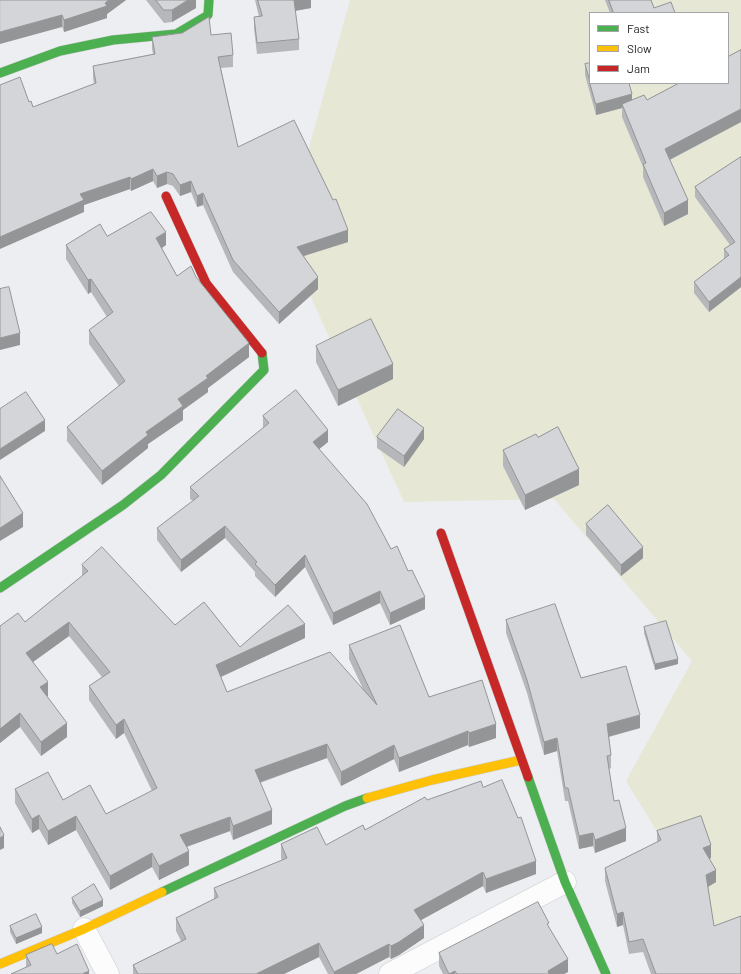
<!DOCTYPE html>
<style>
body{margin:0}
#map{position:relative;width:741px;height:974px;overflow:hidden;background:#edeef2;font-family:Barlow,sans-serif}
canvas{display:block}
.legend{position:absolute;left:589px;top:12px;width:140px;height:72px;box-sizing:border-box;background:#fff;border:1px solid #a4a5a6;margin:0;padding:5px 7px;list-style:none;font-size:12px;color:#1c1d20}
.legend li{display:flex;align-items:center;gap:8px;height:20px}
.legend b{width:20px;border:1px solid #a4a5a6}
</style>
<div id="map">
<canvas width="741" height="974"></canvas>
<ul class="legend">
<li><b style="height:5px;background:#4caf50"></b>Fast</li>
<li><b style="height:5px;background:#ffc107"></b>Slow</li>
<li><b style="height:5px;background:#c62828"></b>Jam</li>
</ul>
</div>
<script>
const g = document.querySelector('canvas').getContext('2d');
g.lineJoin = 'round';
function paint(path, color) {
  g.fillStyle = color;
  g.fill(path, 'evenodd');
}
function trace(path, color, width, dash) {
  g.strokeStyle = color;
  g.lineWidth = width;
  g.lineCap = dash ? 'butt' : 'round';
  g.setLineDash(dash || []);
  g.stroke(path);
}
paint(new Path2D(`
 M350,0H741V968L626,781L692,661L554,499L404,502L284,238ZM590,13H728V83H590Z`), '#e6e7d4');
const street = new Path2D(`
 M84,929L108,974
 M390,974L565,882`);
const fast = new Path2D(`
 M0,73L60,51L113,40L176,34L208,15L209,0
 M0,588L123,505L161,475L264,370L262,353
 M528,777L565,882L606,974
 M162,892L345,806L367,798`);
const slow = new Path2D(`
 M367,798L432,780L521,760
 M0,964L84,929L162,892`);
const jam = new Path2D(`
 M166,196L206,283L262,353
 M441,533L528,777`);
trace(street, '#cbcccf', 23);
trace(fast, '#cbcccf', 10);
trace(slow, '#cbcccf', 10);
trace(jam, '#cbcccf', 10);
trace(street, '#fcfcfd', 22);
trace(fast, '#4caf50', 9);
trace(slow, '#ffc107', 9);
trace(jam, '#c62828', 9);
paint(new Path2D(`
 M0,0H126L107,14V18L64,32L62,27Z
 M146,0H196V8L172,22L164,23Z
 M255,0H311V8L295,11L299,39V50L257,54L254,28V17H259Z
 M605,0H651L654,8L675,13H610Z
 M211,35L233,55V67L221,68L238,147L348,242L304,256L318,289L279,324L233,272L203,205L197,207L191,192L180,196L173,186L167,184L157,188L153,181L131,191L130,189L84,205V212L29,102L33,107L94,84L93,78V66L153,54L152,49V37Z
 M741,50V122L670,160L688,214L664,226L643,177V167L622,117V108L596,115L585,75V64L632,100H647Z
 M741,157V287L709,312L694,293V282L724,259V249L730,245L695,197V187Z
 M107,236L166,245L162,248L177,276L196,277L249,357L208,388V392L183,410V420L148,444V448L102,485L67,441V427L119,386L89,344V330L107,317L91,292L88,294L66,259V245Z
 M316,346L393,379L338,406L316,362Z
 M263,416L328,442L319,449L391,549L425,609L390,625L380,603L333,625L305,567L275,597L255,576V572L225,538L181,572L157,540V528L193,501L190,499V487L263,428Z
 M377,437L424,439L404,467L377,448Z
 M538,437L579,485L525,510L503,466V450Z
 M586,524L643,558L621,576L586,535Z
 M82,565L175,625L240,647L305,638L221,677L227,692L363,689L349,659V645L429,697L496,738L469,747L468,745L399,772L394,759L341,786L327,758L260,783L272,824L233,840L230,831L187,847L189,865L159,880L152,867L110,890L76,830L48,845L39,829L32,833L15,803V789L63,800L106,814L152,791L124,733L116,739L89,700V686L102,677L69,636L33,662L48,696H47L67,737L41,756L20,727L0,743V626L25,622L82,576Z
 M506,620L581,678L640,728L609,737L611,755V768L609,769L614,801L626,841L595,853L593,846L579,849L568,801H565L557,751L544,755L527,693L506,633Z
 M644,627L678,664L655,670L644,633Z
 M483,787L536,874L486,893L483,886L421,920L424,938L399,955L391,959L389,957L356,974H328L319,957L284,974H133V965L181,941L176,931V918L214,899V888L282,860L281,858V844L326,845L365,830L427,800Z
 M657,831L711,858L709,859L716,882L708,887L714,926L741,974H651L643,952L629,954L623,925L617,927L605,881V868L657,842Z
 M72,898L103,906L80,917L72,903Z
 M10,926L42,933L16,944L10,932Z
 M549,927L568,972L564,974H443L439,966V953Z
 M57,954L89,974L26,967V955Z`), '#b6b7ba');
paint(new Path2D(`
 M109,0H126L107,14V18L64,32V20L105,3Z
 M188,0H196V8L172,22V10Z
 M294,0H311V8L294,11Z
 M62,15V27L0,44V32Z
 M632,94V105L622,104V108L596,115V104Z
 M741,109V122L665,162V149Z
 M153,169V181L131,191V179Z
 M167,172V184L157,188V176Z
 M130,177V189L84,205V212L0,249V237L80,194Z
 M191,181V192L180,196V185Z
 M203,193V205L197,207V196Z
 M688,200V214L664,226V213Z
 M348,230V242L297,258V247Z
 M166,232V245L156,252V238Z
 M318,277V289L279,324V312Z
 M741,277V287L709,312V302Z
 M91,279V292L88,294V280Z
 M20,333V345L0,350V338Z
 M249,343V357L208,388V392L183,410V420L148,444V448L102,485V471L146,432L178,399L206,376Z
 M393,364V379L338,406V390Z
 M45,420V431L0,460V449Z
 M424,428V439L404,467V456Z
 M328,430V442L313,454V442Z
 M579,469V485L525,510V495Z
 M23,513V527L0,541V528Z
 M225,526V538L181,572V560Z
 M643,547V558L621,576V565Z
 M305,555V567L275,597V585Z
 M380,591V603L333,625V613Z
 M425,597V609L390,625V613Z
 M69,622V636L26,667V653Z
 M305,624V638L216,679V665Z
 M678,659V664L655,670V664Z
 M48,682V696L40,701V687Z
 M20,713V727L0,743V729Z
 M640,715V728L607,737V724Z
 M124,719V733L116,739V725Z
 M67,723V737L41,756V742Z
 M496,724V738L469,747V733Z
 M468,731V745L399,772V758Z
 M557,738V751L544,755V742Z
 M327,744V758L255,784V770Z
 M394,745V759L341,786V772Z
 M272,810V824L233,840V826Z
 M39,815V829L32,833V819Z
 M76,816V830L48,845V831Z
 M230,817V831L180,849V835Z
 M626,828V841L595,853V840Z
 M593,833V846L579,849V836Z
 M4,835V848L0,850V838Z
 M711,845V858L703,861V848Z
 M189,851V865L159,880V866Z
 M152,853V867L110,890V876Z
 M536,861V874L486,893V879Z
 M716,870V882L706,888V875Z
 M483,872V886L414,924V910Z
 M103,900V906L80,917V911Z
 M623,912V925L617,927V914Z
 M424,925V938L399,955L391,959V946Z
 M42,927V933L16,944V938Z
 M319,943V957L284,974H256Z
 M389,944V957L356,974H334V972Z
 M568,959V972L564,974H548V971Z
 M89,971V974H82Z
 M455,971V974H449Z`), '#949597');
const building = new Path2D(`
 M0,0H109L105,3L107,6L64,20L62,15L0,32Z
 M156,0H188L172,10H164Z
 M258,0H294L299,39L257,43L254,17L262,16Z
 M609,0H651L654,8L671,2L675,13H614Z
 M209,17L211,35L231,33L233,55L218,57L238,147L294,120L333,200L336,199L348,230L297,247L318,277L279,312L233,260L203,193L197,196L191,181L180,185L173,174L167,172L157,176L153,169L131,179L130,177L80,194L84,200L0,237V85L20,77L29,102L31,101L33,107L96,83L93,66L155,54L152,37L182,33Z
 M741,50V109L665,149L688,200L664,213L643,164L646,163L622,104L644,95L647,100L679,83H728V57Z
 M590,63V82L585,64Z
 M590,83H629L632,94L596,104Z
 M741,157V277L709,302L694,282L729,255L724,249L735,242L695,187Z
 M151,212L166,232L156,238L177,276L191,266L196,277L249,343L206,376L208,378L178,399L183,406L146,432L148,435L102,471L67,427L125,381L89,330L113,312L91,279L88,280L66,245L100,224L107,236Z
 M9,287L20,333L0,338V289Z
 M371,319L393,364L338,390L316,346Z
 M296,390L328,430L313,442L367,504L391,549L397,546L408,571L412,570L425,597L390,613L380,591L333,613L305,555L275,585L255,564L257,562L225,526L181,560L157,528L199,496L190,487L269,423L263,416Z
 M26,392L45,420L0,449V409Z
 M398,409L424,428L404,456L377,437Z
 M558,427L579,469L525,495L503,450L536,434L538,437Z
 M0,476L23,513L0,528Z
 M608,505L643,547L621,565L586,524Z
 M102,547L175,625L204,602L240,647L288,605L305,624L216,665L227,692L330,652L377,705L349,645L400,625L429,697L482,680L496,724L469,733L468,731L399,758L394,745L341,772L327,744L255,770L272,810L233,826L230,817L180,835L189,851L159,866L152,853L110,876L76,816L48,831L39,815L32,819L15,789L48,772L63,800L90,785L106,814L157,788L124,719L116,725L89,686L110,672L69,622L26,653L48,682L40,687L67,723L41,742L20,713L0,729V626L18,613L25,622L88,571L82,565Z
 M555,604L581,678L626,666L640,715L607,724L611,755L607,756L614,801L619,800L626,828L595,840L593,833L579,836L568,788H565L557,738L544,742L527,680L506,620Z
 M666,621L678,659L655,664L644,627Z
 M502,780L518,818L521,817L536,861L486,879L483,872L414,910L424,925L399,942L391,946L389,944L334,972L319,943L256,974H138L133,965L186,939L176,918L218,897L214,888L287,858L281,844L317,827L326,845L363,825L365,830L425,797L427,800L481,781L483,787Z
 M701,816L711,845L703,848L716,870L706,875L714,926L741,916V974H656L643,939L629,942L623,912L617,914L605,868L661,840L657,831Z
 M0,827L4,835L0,838Z
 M94,884L103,900L80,911L72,898Z
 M538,902L549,923L547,924L568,959L548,971L549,974H457L455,971L449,974L439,953Z
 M36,914L42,927L16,938L10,926Z
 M52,944L57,954L77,944L89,971L82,974H11L31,965L26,955Z`);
paint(building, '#d4d5d8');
trace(building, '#949597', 1);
</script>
